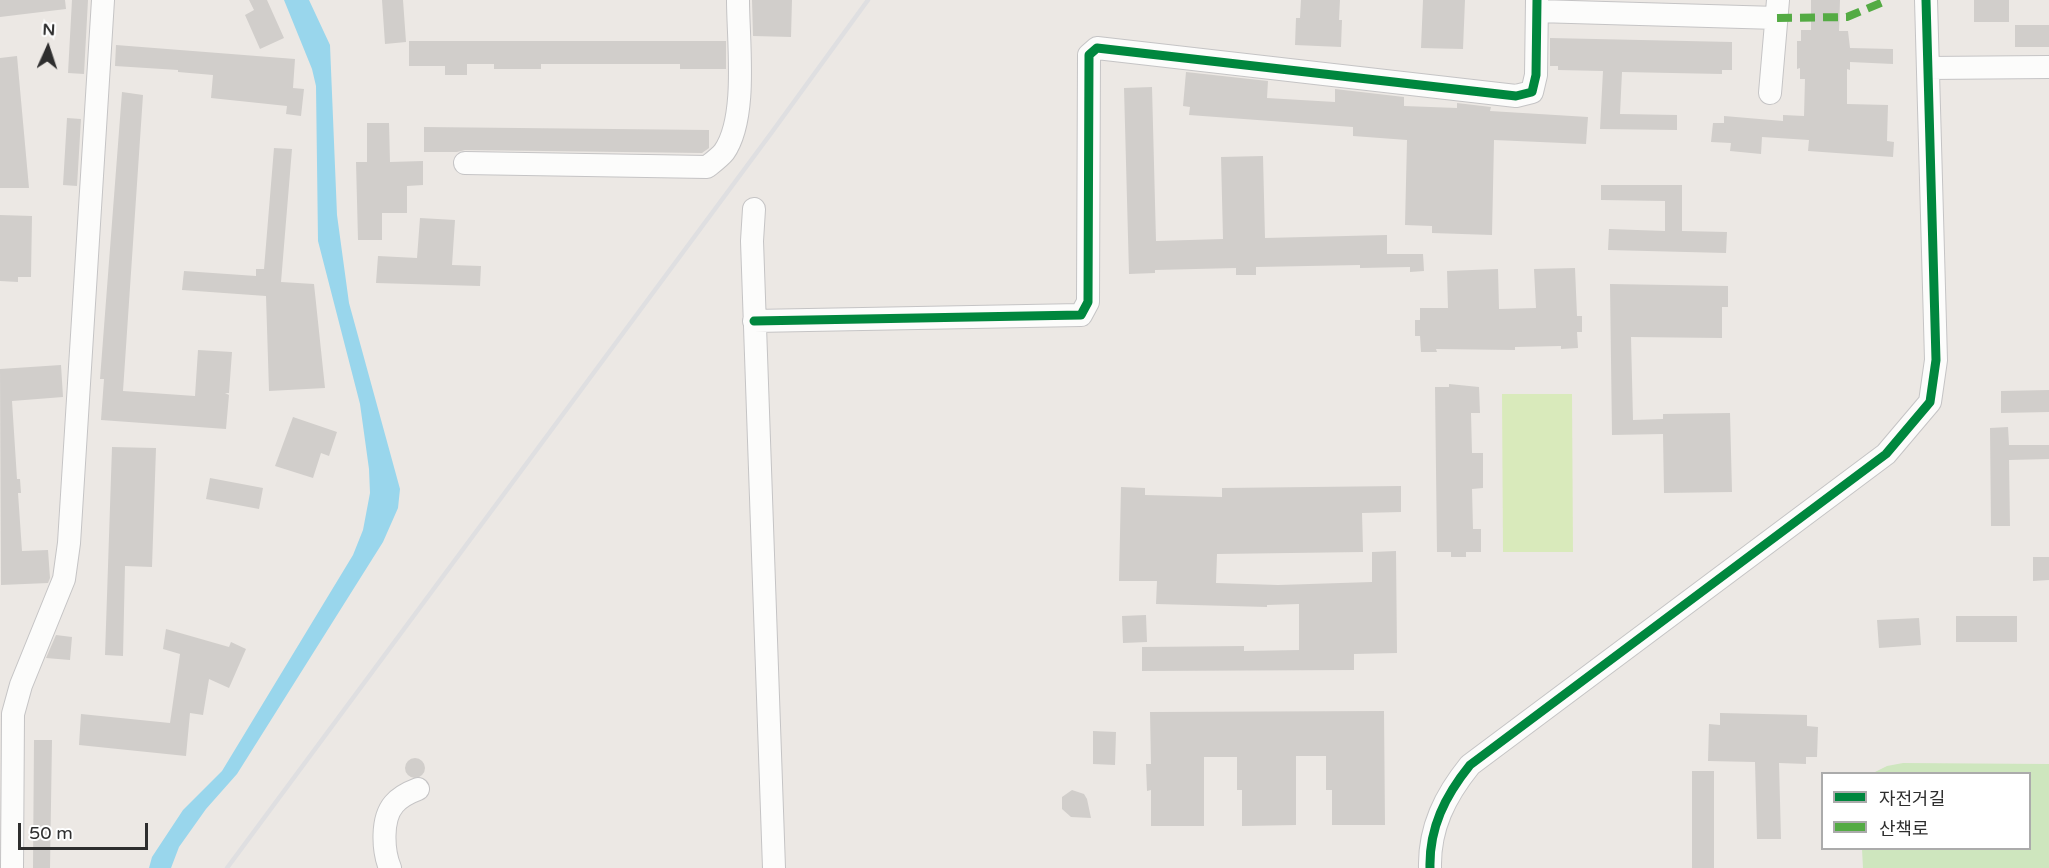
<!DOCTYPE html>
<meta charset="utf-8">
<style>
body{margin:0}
#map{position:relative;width:2049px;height:868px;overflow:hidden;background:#ece8e4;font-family:"Varela Round","Noto Sans KR",sans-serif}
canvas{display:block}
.legend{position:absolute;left:1821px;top:772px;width:210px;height:78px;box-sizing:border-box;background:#fff;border:2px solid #ababab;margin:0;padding:8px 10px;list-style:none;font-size:18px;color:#2e2e2e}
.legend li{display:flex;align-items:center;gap:12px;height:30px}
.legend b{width:30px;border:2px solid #ababab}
.north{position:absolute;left:18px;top:18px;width:60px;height:60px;-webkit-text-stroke:4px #fff;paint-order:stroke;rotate:3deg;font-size:16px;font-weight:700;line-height:24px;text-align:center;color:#2e2e2e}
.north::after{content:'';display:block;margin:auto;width:21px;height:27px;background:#2e2e2e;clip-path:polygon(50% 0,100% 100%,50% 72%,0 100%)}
.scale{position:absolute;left:18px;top:823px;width:130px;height:27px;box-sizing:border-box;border:3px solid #2e2e2e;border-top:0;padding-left:8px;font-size:18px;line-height:21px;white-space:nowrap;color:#2e2e2e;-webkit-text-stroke:4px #fff;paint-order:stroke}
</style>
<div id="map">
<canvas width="2049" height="868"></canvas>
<ul class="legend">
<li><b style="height:8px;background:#00873e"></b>자전거길</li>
<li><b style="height:8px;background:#54ab44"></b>산책로</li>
</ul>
<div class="north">N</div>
<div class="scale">50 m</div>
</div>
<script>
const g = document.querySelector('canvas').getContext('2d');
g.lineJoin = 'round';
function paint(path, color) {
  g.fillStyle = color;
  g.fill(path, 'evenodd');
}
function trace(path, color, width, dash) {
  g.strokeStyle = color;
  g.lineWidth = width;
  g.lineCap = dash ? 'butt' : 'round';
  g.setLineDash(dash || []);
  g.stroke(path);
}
paint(new Path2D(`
 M1903,763L2049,764V868H1863L1862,849L2030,848V774L1873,773L1887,766Z`), '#cee6be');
paint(new Path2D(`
 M1502,394H1572L1573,552H1503Z`), '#d9eabb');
paint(new Path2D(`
 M284,0H309L330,45L337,215L349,303L400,489L398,508L383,542L237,774L206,809L179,847L171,868H149L152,857L183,810L222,771L353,555L363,530L370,493L369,469L360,404L318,241L316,86L312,69Z`), '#99d6ec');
paint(new Path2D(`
 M0,0H65L66,9L0,17Z
 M72,0H88L84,74L68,73Z
 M249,0H267L284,38L260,49L245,15L254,10Z
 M382,0H403L406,42L385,44Z
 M752,0H792L791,37L753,36Z
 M1301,0H1340L1339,20H1342L1341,47L1295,45L1296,18H1300Z
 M1423,0H1465L1463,49L1421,48Z
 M1811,0H1840L1839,31H1848L1850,48L1893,49V64L1850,62V70L1847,69V104L1888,105L1887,141L1894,142L1893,157L1808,151L1809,140L1762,137L1761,154L1730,151L1731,143L1711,142L1713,123H1724V116L1783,121V115L1804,116L1805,79H1800V68L1797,69V41H1801V30H1811Z
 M1974,0H2009V22H1974Z
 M2015,25H2049V47H2015Z
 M1550,38L1732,42V70H1722V74L1622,72L1620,114L1677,115V130L1600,129L1603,71L1558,70V66H1550Z
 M409,41H726V69H680V64H541V69H494V64H467V75H445V66H409Z
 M116,45L295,59L293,88L304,89L301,116L286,114L287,106L211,98L213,75L178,72V70L115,66Z
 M17,56L29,188H0V58Z
 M1186,72L1268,81L1267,98L1335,102V89L1404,97V106L1457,108V103L1491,107L1490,111L1588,117L1586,144L1494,140L1492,235L1432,233V226L1405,225L1407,140L1353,136V127L1189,115L1190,107L1183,106Z
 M1152,87L1156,241L1223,239L1221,157L1263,156L1265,238L1387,235V254H1423L1424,271L1410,272V267L1360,268V265L1256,267V275H1236V268L1155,270V273L1129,274L1124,88Z
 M122,92L143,95L123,391L195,396L198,350L232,352L229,393H225L229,395L226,429L101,420L104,379H100Z
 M67,118L81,119L77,186L63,185Z
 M367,123H389L390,162L423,161V185L407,186V213H382V240H358L356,162H367Z
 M424,127L709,130V148L702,153L465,150L457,152H424Z
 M274,148L292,149L281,282L314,284L325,388L269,391L266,296L182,290L184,271L256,276V269H264Z
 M1601,185H1682V231L1727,232L1726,253L1608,250L1609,229L1665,231V201L1601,200Z
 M0,215L32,216L31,277H18V282L0,281Z
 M420,218L455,220L452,265L481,266L480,286L376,283L378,256L417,258Z
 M1575,268L1577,316H1582V332H1577L1578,348L1561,349V346L1515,347V350L1436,349L1437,352H1421L1420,336H1415V320H1420V308H1448L1447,271L1498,269L1499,309L1536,308L1534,269Z
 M1610,284L1728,286V307H1722V338L1631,337L1633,420L1663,419V414L1730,413L1732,492L1664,493L1663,434L1612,435Z
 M61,365L63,397L12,401L17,479H20L21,493H18L22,551L48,550L50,578L48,583L1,585L0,369Z
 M1449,384L1479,387L1480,413H1471L1472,453H1483V488L1472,489L1473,529H1481V552H1466V557H1451V552H1437L1435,387H1449Z
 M2049,390V412L2001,413V391Z
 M293,417L337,432L329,456L321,453L313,478L275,466Z
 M2008,427L2009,445H2049V459L2009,460L2010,526H1991L1990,428Z
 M112,447L156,448L152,567L125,566L123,656L105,655Z
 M210,478L263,488L259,509L206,499Z
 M1401,486V512L1362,513L1363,552L1217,554L1216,583L1278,585L1372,582V552L1396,551L1397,653L1354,654V670L1142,671V647L1244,646V651L1299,650V604L1267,605V607L1156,604L1157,581H1119L1121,487L1145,488V495L1222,497V488Z
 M2033,557H2049V580L2033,581Z
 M1146,615L1147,642L1123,643L1122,616Z
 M1956,616H2017V642H1956Z
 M1919,618L1921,645L1879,648L1877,620Z
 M166,629L229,647L231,642L246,649L229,688L209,679L203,715L190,713L186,756L79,745L81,714L170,723L180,654L163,649Z
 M56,635L72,637L70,660L46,658Z
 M1384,711L1385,825H1332V790H1326V756H1296V825L1242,826V790H1237V757H1204V826H1151V790L1147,791L1146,764H1151L1150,712Z
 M1720,713L1807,715V726L1818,727L1817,757H1806V764L1779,763L1781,839H1757L1755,762L1708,761L1709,724L1720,725Z
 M1093,731L1116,732L1115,765L1093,764Z
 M34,740H52L50,868H33Z
 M405 768a10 10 0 1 1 20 0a10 10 0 1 1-20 0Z
 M1692,771H1714V868H1692Z
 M1072,790L1084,794L1087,799L1091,818L1071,817L1062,809V797Z`), '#d1cecb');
const minor = new Path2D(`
 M1537,11L1777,18
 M1928,68L2049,67
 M1770,93L1778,0
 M465,163L707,167C712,163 720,157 724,152C748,118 738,41 738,0
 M754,209L752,241L774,868
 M754,321L1081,315L1088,302L1089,55L1097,48L1516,96L1532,92L1536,75L1537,0
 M12,868L13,714L21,685L64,579L69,543L103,0
 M390,868C383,851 381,819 394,804C400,797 410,792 418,789
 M1430,868C1429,828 1445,796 1470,765L1886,454L1930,402L1936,360L1926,0`);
trace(minor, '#c5c4c5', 24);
trace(minor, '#fcfcfb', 22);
trace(new Path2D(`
 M227,868L772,132L868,0`), '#dfdfe1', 4.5);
trace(new Path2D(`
 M1777,18L1847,17L1888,0`), '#54ab44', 8, [15, 8]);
trace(new Path2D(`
 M754,321L1081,315L1088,302L1089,55L1097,48L1516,96L1532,92L1536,75L1537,0
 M1430,868C1429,828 1445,796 1470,765L1886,454L1930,402L1936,360L1926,0`), '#00873e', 9);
</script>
